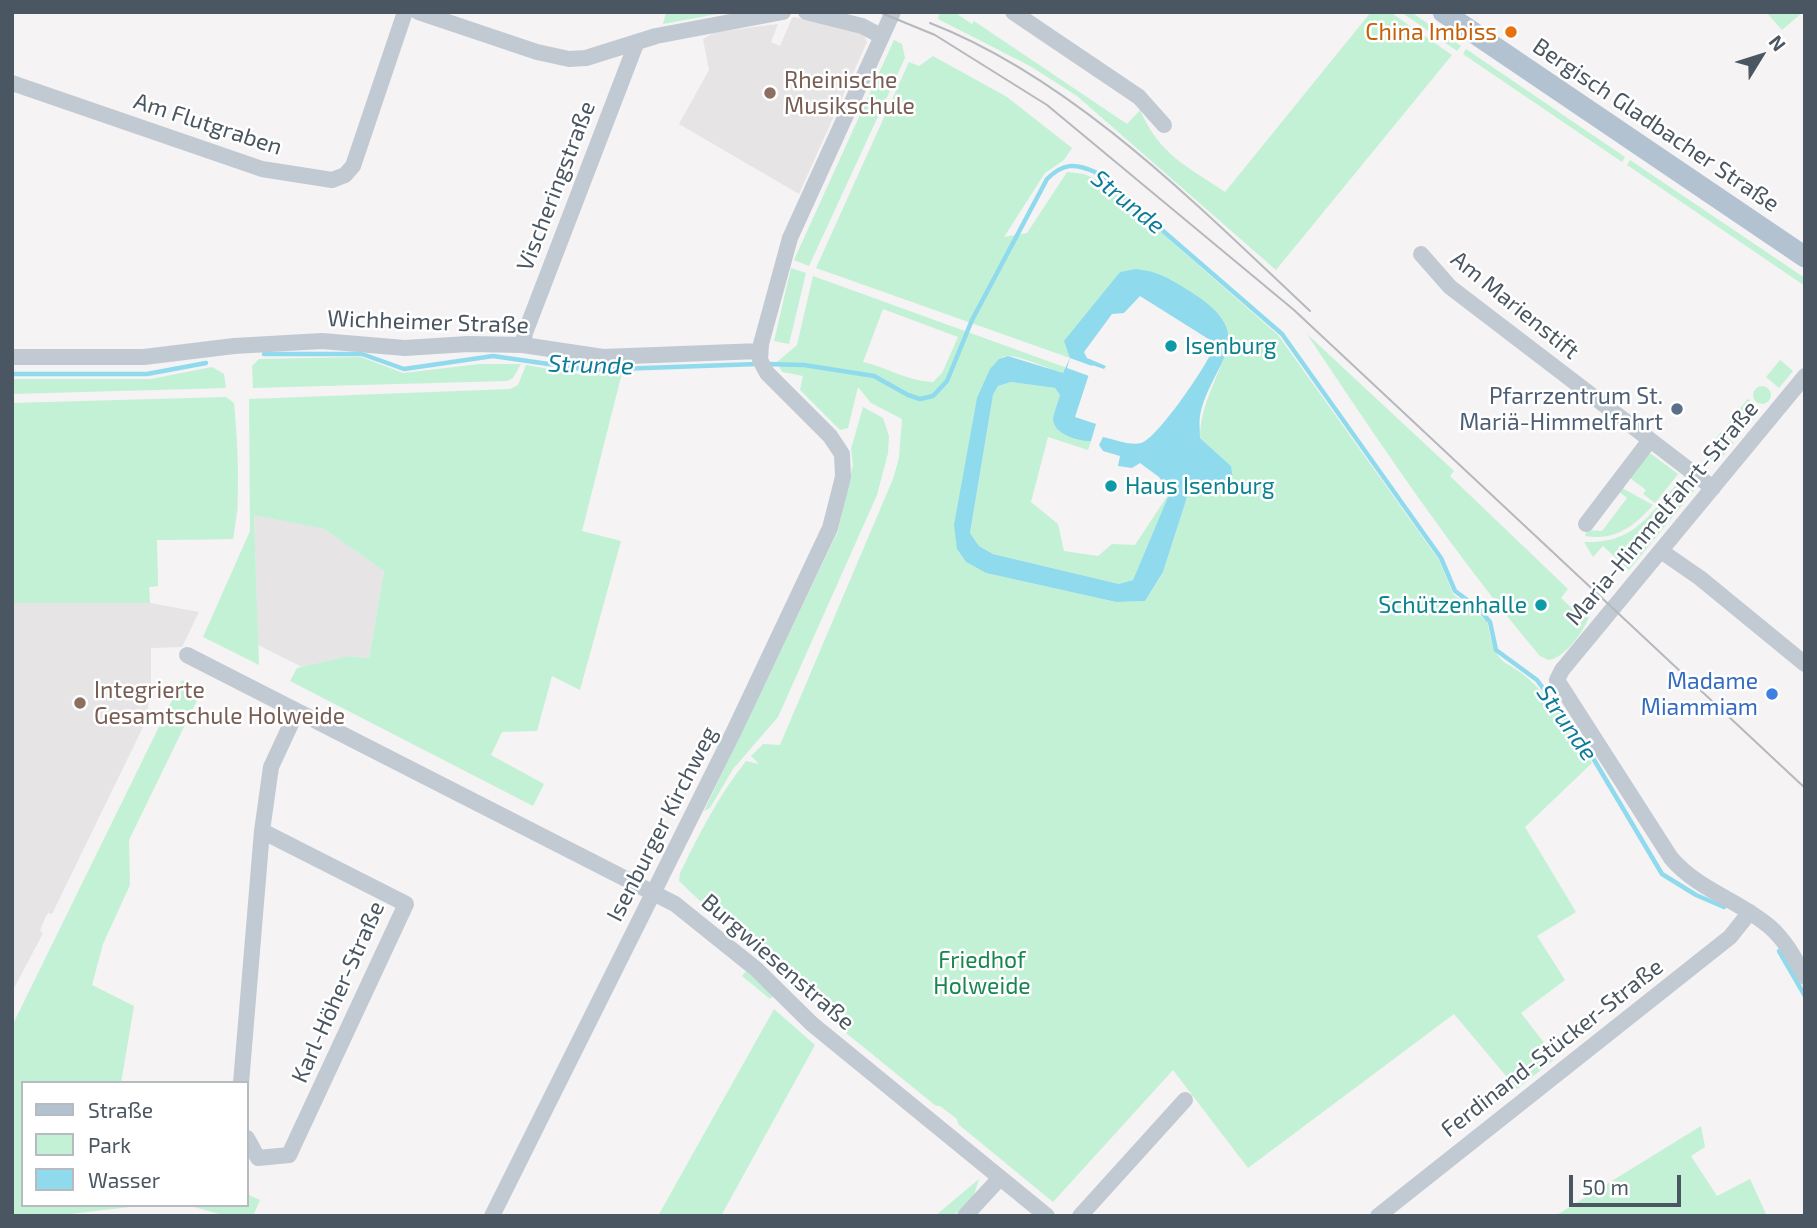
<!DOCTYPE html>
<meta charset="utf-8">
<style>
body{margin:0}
#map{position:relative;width:1817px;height:1228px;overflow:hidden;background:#f5f3f3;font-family:"Exo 2",sans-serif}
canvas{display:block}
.frame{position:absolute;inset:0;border:14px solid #4a5661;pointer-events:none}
.legend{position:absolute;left:21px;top:1081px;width:228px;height:126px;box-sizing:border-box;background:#fff;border:2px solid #b7bbc0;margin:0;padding:9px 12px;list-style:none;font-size:21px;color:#4a5661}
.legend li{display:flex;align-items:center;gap:14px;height:35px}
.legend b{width:35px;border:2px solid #b7bbc0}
.north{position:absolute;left:1726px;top:21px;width:70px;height:70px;-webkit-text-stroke:5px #fff;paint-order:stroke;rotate:52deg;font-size:19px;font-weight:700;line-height:28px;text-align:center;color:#4a5661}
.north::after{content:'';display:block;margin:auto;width:24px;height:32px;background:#4a5661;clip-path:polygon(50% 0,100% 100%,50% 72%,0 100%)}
.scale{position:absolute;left:1569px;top:1175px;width:112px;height:32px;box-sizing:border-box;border:4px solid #4a5661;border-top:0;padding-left:9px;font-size:21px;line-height:24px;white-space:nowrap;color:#4a5661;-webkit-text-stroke:5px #fff;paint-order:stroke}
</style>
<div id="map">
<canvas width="1817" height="1228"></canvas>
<div class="frame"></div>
<ul class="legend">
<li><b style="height:9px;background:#b3c2d1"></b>Straße</li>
<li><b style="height:19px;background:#c3f1d5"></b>Park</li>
<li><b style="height:19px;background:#90daee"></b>Wasser</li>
</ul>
<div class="north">N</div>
<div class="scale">50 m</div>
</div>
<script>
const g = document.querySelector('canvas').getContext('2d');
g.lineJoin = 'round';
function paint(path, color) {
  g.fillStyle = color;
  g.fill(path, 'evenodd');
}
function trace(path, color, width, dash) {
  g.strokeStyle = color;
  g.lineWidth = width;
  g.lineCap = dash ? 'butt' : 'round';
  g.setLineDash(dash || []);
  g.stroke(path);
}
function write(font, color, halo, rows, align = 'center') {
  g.font = font + ' "Exo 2",sans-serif';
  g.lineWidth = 5;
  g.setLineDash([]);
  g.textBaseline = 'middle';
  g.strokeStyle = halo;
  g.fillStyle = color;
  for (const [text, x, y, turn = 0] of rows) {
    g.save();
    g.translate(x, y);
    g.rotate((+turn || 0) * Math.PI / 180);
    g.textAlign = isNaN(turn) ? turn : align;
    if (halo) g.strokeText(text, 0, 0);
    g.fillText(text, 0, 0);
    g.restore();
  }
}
paint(new Path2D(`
 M795,17L857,32L864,35L867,42L799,194L679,124L709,70L703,39L715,32L778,24L771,42L780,46L792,18Z
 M234,403L238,508L233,539L156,540L158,586L149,587L150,603L199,612L182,647L151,648V685L146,721L52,914L48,913L45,918L40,931L43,933L12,992V410Z
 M254,514L324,529L384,571L369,658L348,656L302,667L258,645Z`), '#e6e4e5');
paint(new Path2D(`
 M666,12H728L663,24Z
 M940,12H954L972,24L974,21L1127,124L1140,110C1160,155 1185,165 1225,192L1371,12H1390L1452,55L1276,270L1077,96L1030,66L938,19Z
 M1401,12H1411L1461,46L1457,51Z
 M1766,12H1803L1782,30Z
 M894,40L902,44L905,58L809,266L794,260Z
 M1466,49L1625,157L1622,162L1463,54Z
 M933,56L1007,97L1072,148L1064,160L1045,173L1004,237L1027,233L1067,172L1084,174L1106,184L1278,335L1439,560L1453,594L1487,621C1497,675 1506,654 1537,687C1558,708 1577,738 1592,763L1525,827L1576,912L1537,936L1565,980L1521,1013L1556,1058L1517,1089L1454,1014L1248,1168L1173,1070L1053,1202L958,1124L957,1119L940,1106H936L840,1028L847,1016L706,899L700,901L679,881L680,873C699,834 719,795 746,761L759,764L751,756L763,744L780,745L893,479L899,458L902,419L871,403L858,387L848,428L840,430L800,390L803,376L782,372L777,362L797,345L813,276L1067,368L1063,374C1050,369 1019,355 1007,356C971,360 961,517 957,549L966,562L986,573L1116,602L1145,601L1163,572L1191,485L1220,488L1231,466L1200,438C1200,402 1221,375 1229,340L1120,272L1093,309L1070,358L816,268L909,62L919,66ZM883,309L958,337L942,373L933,382C910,382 886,367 863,362Z
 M1630,160L1805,278V286L1627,165Z
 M791,268L806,273L789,344L774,341Z
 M1307,334L1454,471L1450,476L1568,589L1561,598L1579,615L1587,607L1590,610C1590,625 1564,660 1548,660L1540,656C1455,555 1380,444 1307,334Z
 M361,357L403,373L480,364H521L513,378L507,381L253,388L252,366L259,359Z
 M1780,360L1793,371L1779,388L1766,377Z
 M526,365L589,376L622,373L582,531L621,541L580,690L552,676L537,731L502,732L491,755L544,784L533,806L290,681L297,668L348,656L369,658L384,571L324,529L254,515L259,665L203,637L250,531L249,399L510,389L518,385Z
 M212,367L224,374L226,388L12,394V379H151Z
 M1011,382L1055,388L1060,395C1058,402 1054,412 1053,419C1053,434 1079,442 1091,441L1088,450L1048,437L1031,502L1058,524L1064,551L1098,556L1112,544L1135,545L1170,492L1133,580L1119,584L993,554L979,546L970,533L993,395L998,386Z
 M1753 395a9 9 0 1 1 18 0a9 9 0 1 1-18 0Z
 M226,397L234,403C238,449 241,493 233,539L157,540L158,586L149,587L150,603H12V403Z
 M1748,399L1761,410L1749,424L1736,413Z
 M863,407L883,418L889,436L888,453L877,495L778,717L733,769L710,808L704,811L838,531L853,465L851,449Z
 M1727 428a8 8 0 1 1 16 0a8 8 0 1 1-16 0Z
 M1721,432L1734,443L1715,465L1702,455Z
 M1650,453L1678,474L1675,478L1655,503L1643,494L1646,490L1630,478L1622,488L1653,505C1634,527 1614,541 1585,536L1587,530L1602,531L1627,498L1617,490L1645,455Z
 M1685,476L1697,487L1629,570L1603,546L1593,557L1584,542C1640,544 1650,509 1685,476Z
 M182,680L202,690L129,840L130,885L103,944L92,985L134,1006L121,1083H23V1205H147L53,1216H12V1026Z
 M746,971L773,996L770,999L742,976Z
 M774,1009L815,1045L721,1216H658Z
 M1701,1126L1705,1147L1691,1156L1717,1196L1750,1179L1767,1216H1555Z
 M979,1179L973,1198L953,1216H935Z
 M247,1194L260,1200L253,1216H226L187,1205H247Z`), '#c3f1d5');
paint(new Path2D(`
 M1136,269C1162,272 1173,281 1194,294C1262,338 1210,364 1200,416C1199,422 1200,431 1200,438L1231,466L1233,481L1220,488L1191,485L1163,572L1145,601L1116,602L986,573L966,562L957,549L954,525L977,398L990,369L999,359L1008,356L1063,373L1070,358L1064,341L1120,272ZM1140,296L1210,340L1212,351C1205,368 1157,439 1141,443C1130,446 1113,439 1103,437L1099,445L1103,451L1120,456L1118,466L1132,468L1140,463L1159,477L1170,492L1133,580L1119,584L993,554L979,546L970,533L993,395L998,386L1011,382L1055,388L1060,395C1058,402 1054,412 1053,419C1053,434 1079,442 1091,441L1096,424L1075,417L1092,365L1104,369L1106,366L1087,358L1084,352L1112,314L1124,313Z`), '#90daee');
paint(new Path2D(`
 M1070,358L1092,366L1089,376L1067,368Z`), '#f5f3f3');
trace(new Path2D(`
 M264,354H362L404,369L493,356L590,370L757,364
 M765,364L804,365L874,376L908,395L920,399L933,396L947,381L972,320L1047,179C1063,163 1075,163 1095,172L1282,334L1441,558L1455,591L1478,608L1490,622L1496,650L1537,680L1587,748L1662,874L1696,895L1724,907
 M12,374H147L206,363
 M1779,951L1805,996`), '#90daee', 4.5);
trace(new Path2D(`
 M418,12L537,52L569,59L586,58L656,36L783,12
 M806,12L862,26L881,36
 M1013,12L1139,97L1164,125
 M12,83L262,169L332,180L345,175L353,166L405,12
 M1421,254L1450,287L1713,488
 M523,345L525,333L636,44
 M12,357H144L234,346L322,341L405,348L468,344L523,345L603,357L760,351
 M1805,376L1562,670L1557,680L1671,858C1698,890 1739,900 1770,927C1786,941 1795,959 1805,977
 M1586,524L1650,440
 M1661,551L1700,578L1805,664
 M187,655L675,904L756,969L812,1024L1047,1216
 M241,1083L262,831L271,767L297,711
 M247,1138L258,1158L289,1155L406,904L262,831
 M492,1216L734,731L830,528L843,477L842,454L830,436L767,373L760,360L761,344L790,238L893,12
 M965,1216L1000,1178
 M1080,1216L1185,1100
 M1378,1216L1730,937L1750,912`), '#c1cad2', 16);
trace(new Path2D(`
 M1443,12L1805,257`), '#b3c2d1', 21);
trace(new Path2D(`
 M879,12L935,35L1047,105L1294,310L1805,788
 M930,23C1074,79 1198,206 1310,311`), '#b5b8bd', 2);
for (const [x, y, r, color] of [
 [1511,32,7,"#e8710a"],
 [770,93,7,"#8d6e63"],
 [1171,346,7,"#0f9aa8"],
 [1677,409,7,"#5c6f8a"],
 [1111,486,7,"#0f9aa8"],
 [1541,605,7,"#0f9aa8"],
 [1772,694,7,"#3f7fe0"],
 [80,703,7,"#8d6e63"]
]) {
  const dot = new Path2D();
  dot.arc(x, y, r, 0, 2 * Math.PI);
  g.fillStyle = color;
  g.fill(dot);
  trace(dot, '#fff', 2.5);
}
write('23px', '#c56008', '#fff', [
 ["China Imbiss",1497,32]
], 'right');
write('23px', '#785e54', '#fff', [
 ["Rheinische",784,80],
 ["Musikschule",784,106],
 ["Integrierte",94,690],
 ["Gesamtschule Holweide",94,716]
], 'left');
write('23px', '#4a5661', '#fff', [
 ["Am Flutgraben",208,124,18],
 ["Bergisch Gladbacher Straße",1656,125,34],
 ["Vischeringstraße",556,186,-69],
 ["Am Marienstift",1515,305,39],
 ["Wichheimer Straße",428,322,2],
 ["Maria-Himmelfahrt-Straße",1662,513,-50],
 ["Isenburger Kirchweg",662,824,-63],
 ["Burgwiesenstraße",778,962,41],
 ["Karl-Höher-Straße",338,992,-66],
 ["Ferdinand-Stücker-Straße",1552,1048,-38]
]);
write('23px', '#0d838f', '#fff', [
 ["Isenburg",1185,346],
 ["Haus Isenburg",1125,486],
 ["Schützenhalle",1527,605,"right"]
], 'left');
write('23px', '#4e5e75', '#fff', [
 ["Pfarrzentrum St.",1663,396],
 ["Mariä-Himmelfahrt",1663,422]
], 'right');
write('23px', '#366cbe', '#fff', [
 ["Madame",1758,681],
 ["Miammiam",1758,707]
], 'right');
write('23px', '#17864f', '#fff', [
 ["Friedhof",982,960],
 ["Holweide",982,986]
]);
write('italic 24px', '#0c7c9b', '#fff', [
 ["Strunde",1128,202,39],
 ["Strunde",591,365,2],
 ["Strunde",1567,723,55]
]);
</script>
